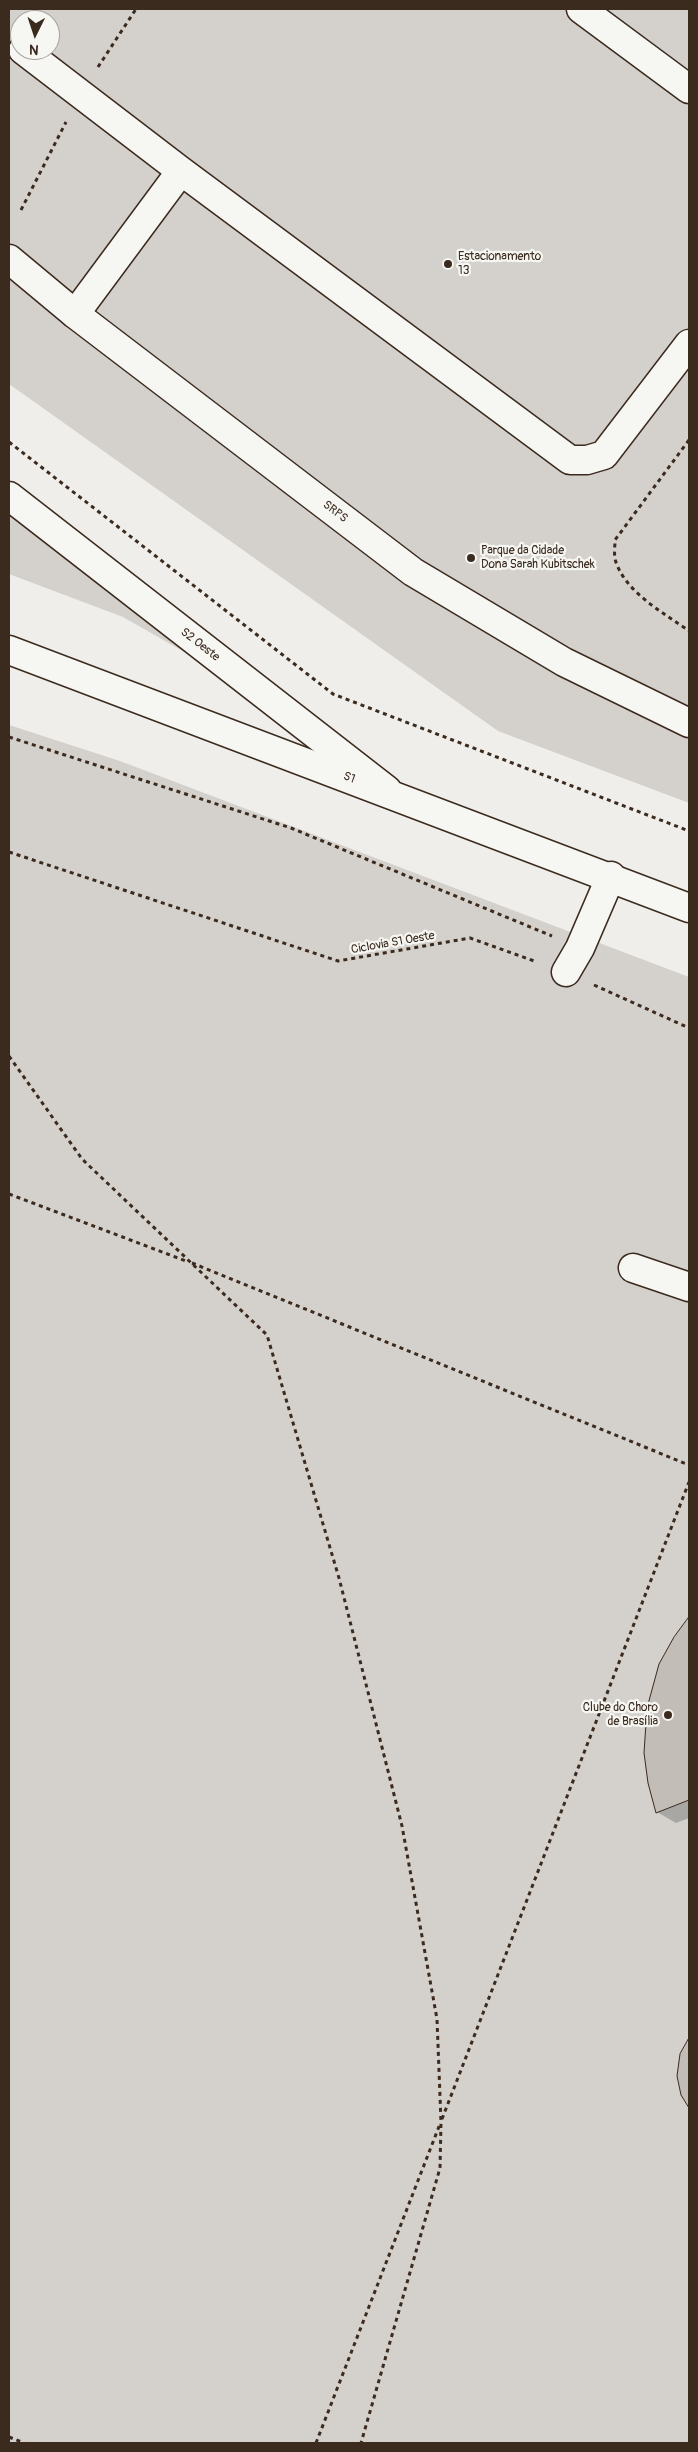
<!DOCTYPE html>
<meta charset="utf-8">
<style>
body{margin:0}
#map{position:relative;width:698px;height:2452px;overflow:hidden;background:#efeeea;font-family:Pangolin,sans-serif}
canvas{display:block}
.frame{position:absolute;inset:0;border:10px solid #3b2a1e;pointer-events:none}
.north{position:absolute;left:10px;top:10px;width:50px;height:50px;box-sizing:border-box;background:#f6f6f2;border:1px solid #aba49d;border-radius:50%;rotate:184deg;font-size:14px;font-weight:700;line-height:20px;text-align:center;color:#3b2a1e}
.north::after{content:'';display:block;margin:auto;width:18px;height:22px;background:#3b2a1e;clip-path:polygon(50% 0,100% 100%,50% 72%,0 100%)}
</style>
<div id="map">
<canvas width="698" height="2452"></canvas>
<div class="frame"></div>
<div class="north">N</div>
</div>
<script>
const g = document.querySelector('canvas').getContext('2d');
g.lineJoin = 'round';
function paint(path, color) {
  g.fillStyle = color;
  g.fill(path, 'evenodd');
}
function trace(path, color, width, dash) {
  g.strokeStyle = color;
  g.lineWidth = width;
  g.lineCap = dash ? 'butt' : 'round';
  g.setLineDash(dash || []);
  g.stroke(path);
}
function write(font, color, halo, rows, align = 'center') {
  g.font = font + ' Pangolin,sans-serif';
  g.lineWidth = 4.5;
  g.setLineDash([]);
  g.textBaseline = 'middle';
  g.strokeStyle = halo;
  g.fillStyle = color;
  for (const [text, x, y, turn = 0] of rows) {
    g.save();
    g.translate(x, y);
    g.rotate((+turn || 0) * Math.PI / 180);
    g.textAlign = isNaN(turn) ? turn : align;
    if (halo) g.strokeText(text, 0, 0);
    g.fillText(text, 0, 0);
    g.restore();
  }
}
paint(new Path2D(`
 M9,9H689V803L498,731L9,384ZM20,20H50V50H20Z
 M9,510L209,666L123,617L9,574Z
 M9,725L120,761L689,977V2443H9Z`), '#d4d1cc');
paint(new Path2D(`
 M689,1620V1818L676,1823L657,1812L667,1651Z
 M689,2042V2106L682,2095V2053Z`), '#0003');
const building = new Path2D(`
 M689,1617V1800L656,1813L648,1783L644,1753L647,1708L659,1664L674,1637Z
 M689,2038V2108L681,2095L677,2076L680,2054Z`);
paint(building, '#c2bdb7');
trace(building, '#3b2a1e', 1);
const minor = new Path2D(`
 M581,9L689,89
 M23,50L181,171L570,460H587L604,455L689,344
 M75,314L181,171
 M566,972L580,948L611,876
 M633,1268L689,1287`);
const major = new Path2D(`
 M9,259L75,314L413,572L564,662L689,723
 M9,496L387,790`);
const highway = new Path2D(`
 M9,650L689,908`);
trace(minor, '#3b2a1e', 31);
trace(major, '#3b2a1e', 31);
trace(highway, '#3b2a1e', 31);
trace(new Path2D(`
 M98,67L136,9
 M21,210L66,122
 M689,440L615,540C615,546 614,553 615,559C624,592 664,613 689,631
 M9,442L333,694L689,831
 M9,737L291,828L552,936
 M9,852L338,961L470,938L537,962
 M594,985L689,1028
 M9,1056L82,1159L267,1335L339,1578L402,1826L437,2019L441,2122L440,2168L361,2443
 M9,1194L186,1261
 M192,1263L689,1465
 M442,2119L689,1482
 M9,2437L24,2443
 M316,2443L440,2124`), '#3b2a1e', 3, [4, 4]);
trace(minor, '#f6f6f2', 28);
trace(major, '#f6f6f2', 28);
trace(highway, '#f6f6f2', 28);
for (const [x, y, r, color] of [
 [448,264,5,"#3b2a1e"],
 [471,558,5,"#3b2a1e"],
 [668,1715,5,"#3b2a1e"]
]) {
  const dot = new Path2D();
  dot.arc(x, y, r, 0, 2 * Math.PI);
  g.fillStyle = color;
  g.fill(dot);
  trace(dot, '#f6f6f2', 2);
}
write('12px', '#3b2a1e', '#f6f6f2', [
 ["Estacionamento",458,257],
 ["13",458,271],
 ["Parque da Cidade",481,551],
 ["Dona Sarah Kubitschek",481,565],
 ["Clube do Choro",658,1708,"right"],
 ["de Brasília",658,1722,"right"]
], 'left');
write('12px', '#3b2a1e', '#f6f6f2', [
 ["SRPS",335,512,37],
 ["S2 Oeste",200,645,38],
 ["S1",349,778,21],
 ["Ciclovia S1 Oeste",393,943,-10]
]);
</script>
